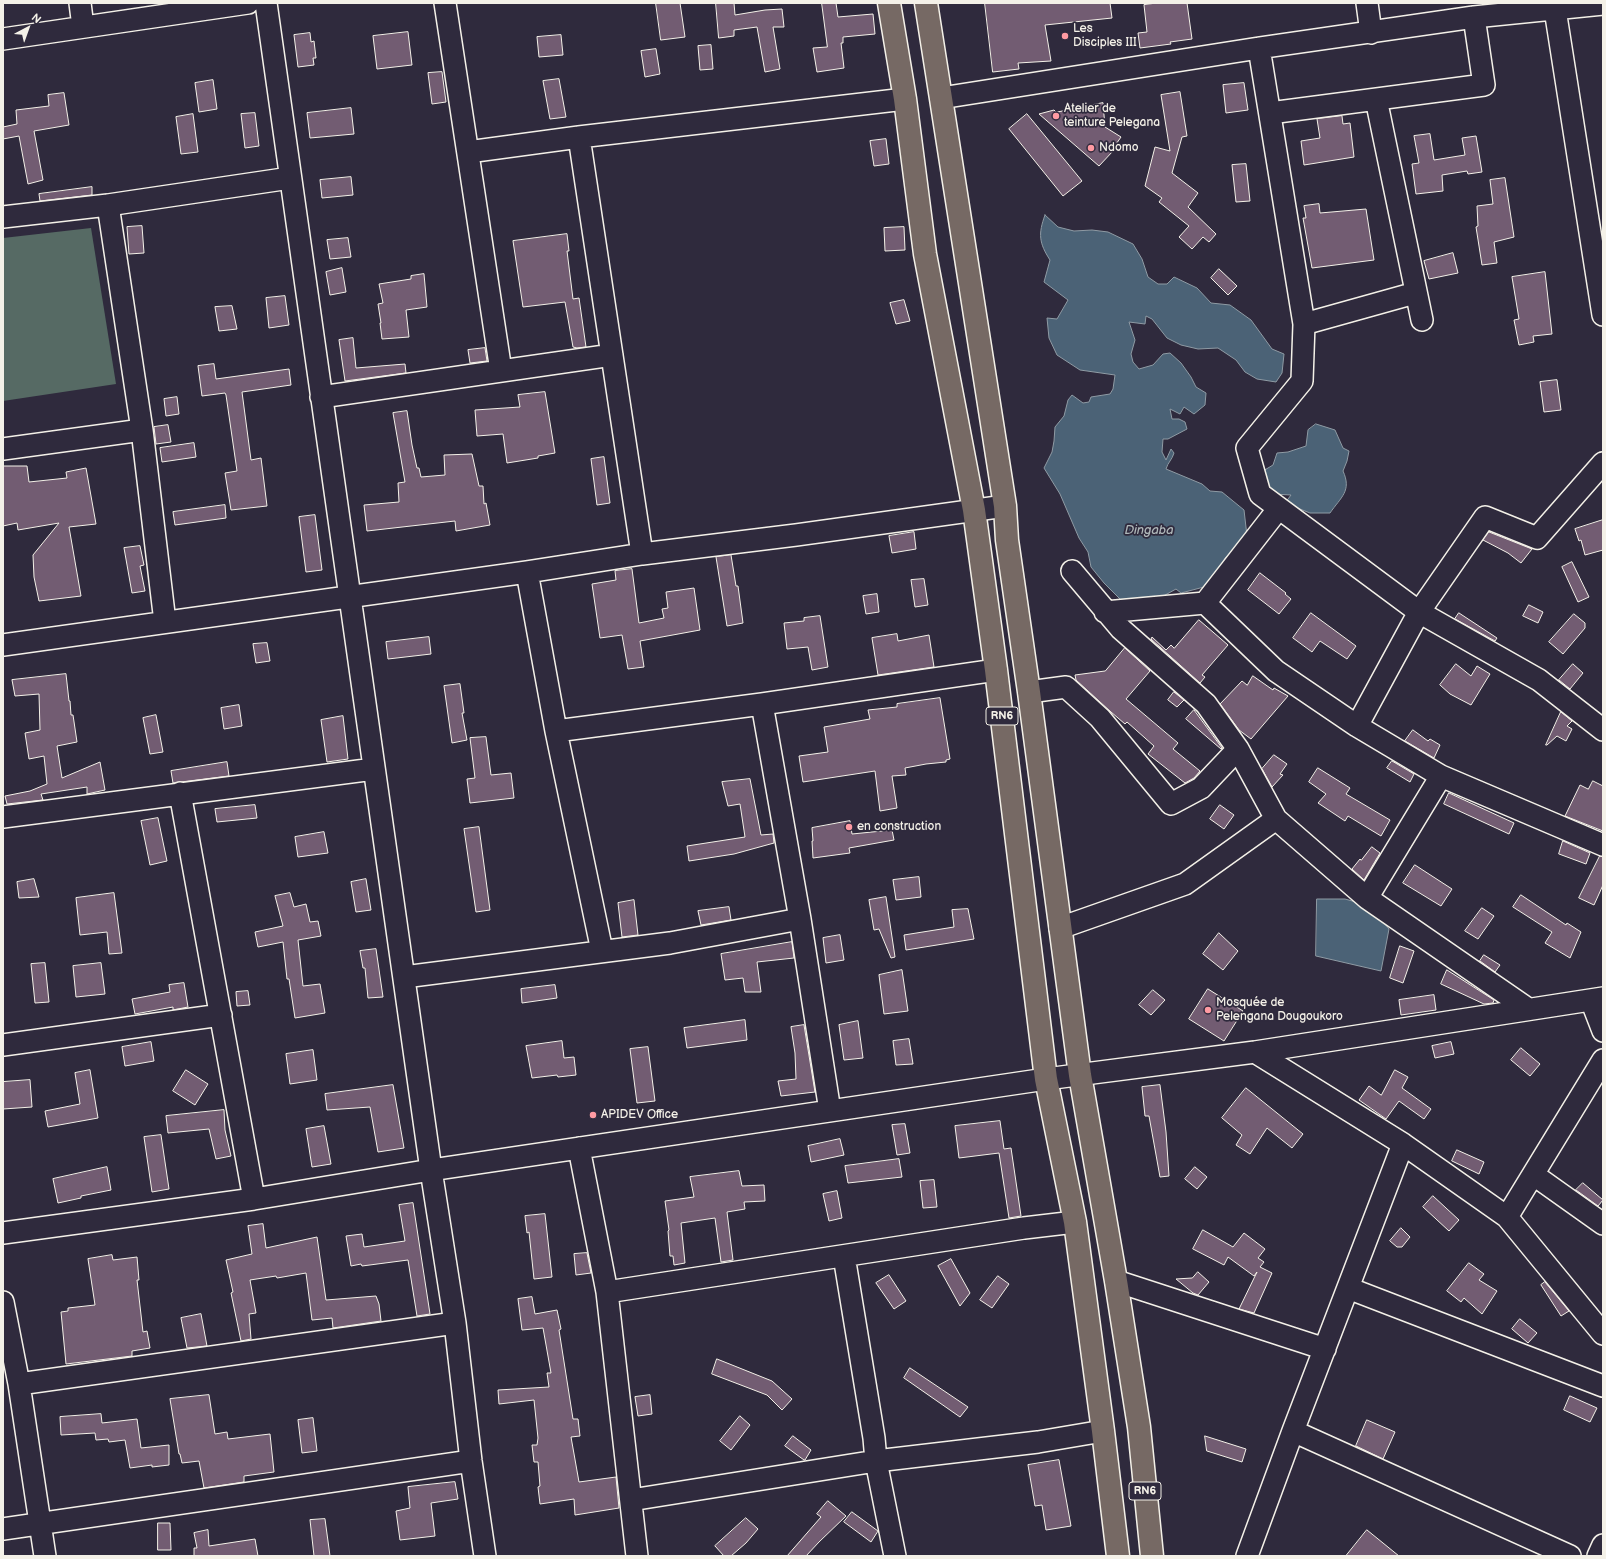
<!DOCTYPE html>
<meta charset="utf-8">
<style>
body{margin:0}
#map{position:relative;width:1606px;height:1559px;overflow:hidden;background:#2f2a3d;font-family:"Balsamiq Sans",sans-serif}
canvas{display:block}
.frame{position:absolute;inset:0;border:4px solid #f4f1e8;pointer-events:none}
.north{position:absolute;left:8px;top:8px;width:40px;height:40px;-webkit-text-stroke:3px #2f2a3d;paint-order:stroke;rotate:41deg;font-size:11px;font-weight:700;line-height:16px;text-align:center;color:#f4f1e8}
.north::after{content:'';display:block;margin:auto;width:14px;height:18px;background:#f4f1e8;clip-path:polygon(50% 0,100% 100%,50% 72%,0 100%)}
</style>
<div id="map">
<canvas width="1606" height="1559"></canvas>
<div class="frame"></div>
<div class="north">N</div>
</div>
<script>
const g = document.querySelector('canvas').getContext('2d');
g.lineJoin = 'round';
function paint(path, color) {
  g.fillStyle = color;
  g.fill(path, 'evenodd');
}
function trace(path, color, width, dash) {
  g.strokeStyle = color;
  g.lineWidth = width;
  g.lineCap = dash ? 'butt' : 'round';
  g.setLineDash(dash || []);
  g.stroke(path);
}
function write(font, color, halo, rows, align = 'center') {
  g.font = font + ' "Balsamiq Sans",sans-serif';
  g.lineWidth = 3.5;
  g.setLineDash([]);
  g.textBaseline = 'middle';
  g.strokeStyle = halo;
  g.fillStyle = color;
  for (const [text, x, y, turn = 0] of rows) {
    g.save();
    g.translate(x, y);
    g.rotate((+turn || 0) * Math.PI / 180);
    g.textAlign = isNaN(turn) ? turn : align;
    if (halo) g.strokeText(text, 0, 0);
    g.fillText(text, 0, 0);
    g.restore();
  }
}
paint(new Path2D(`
 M91,228L116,384L3,401V238Z`), '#566a64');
const water = new Path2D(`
 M1045,215L1058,227L1074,231L1092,230L1108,232L1133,244L1142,259L1148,277L1158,284H1167L1174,277L1197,288L1211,303L1230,305L1251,320L1272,349L1284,354L1282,373L1276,382L1257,379L1245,372L1236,360L1218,348L1198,349L1181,345L1167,338L1152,319L1146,316L1145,324L1129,322L1135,340L1131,354L1133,362L1139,369L1153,365L1163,354L1170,353L1181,363L1191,377L1196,387L1206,393L1205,405L1194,414L1184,407L1180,414L1170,409L1172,419H1179L1185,422L1187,429L1168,439H1163L1162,452L1166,460L1171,449L1174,453C1172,460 1168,462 1166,469L1202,484L1210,491L1222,492L1244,510L1247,536L1225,558L1218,574L1204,587L1181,593L1176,589L1158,599L1151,597L1144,604L1126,605L1104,583L1091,567L1088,552L1079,538L1060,494L1044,468L1052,452L1054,441L1055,427L1064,416L1068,400L1072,395L1083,403L1089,402L1091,397L1110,394L1113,389L1115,375L1080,370L1057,355L1049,338L1047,318L1057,319L1068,300L1044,282L1050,260C1039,243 1038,234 1045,215Z
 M1316,424L1335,430L1343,448L1349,451L1347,461L1343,471C1352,491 1341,497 1330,513H1310L1285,503L1291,495L1273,494L1264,480L1263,471L1273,465L1277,453L1288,452L1306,446L1308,430Z
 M1317,899H1345L1370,906L1389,929L1381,971L1316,956Z`);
paint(water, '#4b6276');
trace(water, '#8f9ba4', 1);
const building = new Path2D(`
 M656,3H680L685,37L661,40Z
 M716,3H734L735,15L765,10L782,9L784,27H773L780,69L765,72L757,27L734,30V36L719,38Z
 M822,3H836L838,17L873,14L875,34L843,37V43H841L844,68L817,72L813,48L827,47Z
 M985,3H1110L1112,18L1045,25L1051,61L1018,63L1019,69L993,72Z
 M1157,3H1187L1192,39L1170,42L1171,44L1140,48L1138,33L1147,32L1144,5Z
 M408,32L412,65L377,69L373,36Z
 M310,33L311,42L314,41L316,58H313L314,65L298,67L294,35Z
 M561,35L563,55L539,57L537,37Z
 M711,45L713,69L700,70L698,46Z
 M656,49L660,74L645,77L641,51Z
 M442,72L446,102L432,104L428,73Z
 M559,79L566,117L550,119L543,81Z
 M213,80L217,109L199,112L195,83Z
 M1244,83L1248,110L1226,113L1223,85Z
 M1180,92L1187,136L1182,137L1172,173L1198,193L1188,207L1216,234L1209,242L1203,237L1192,249L1179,237L1189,226L1159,202L1162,198L1145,186L1155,147L1170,151L1161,95Z
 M64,93L69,125L34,131L43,180L28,184L19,136L3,139V127L17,124L16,110L49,106L48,95Z
 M1103,103L1105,127L1121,137L1112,150L1113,151L1099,166L1039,114L1054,110L1056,112Z
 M351,108L354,134L310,138L307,113Z
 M255,113L259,146L245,148L241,114Z
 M193,114L198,152L181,154L176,117Z
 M1027,114L1082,181L1063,196L1009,129Z
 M1342,116L1343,124L1350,123L1354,157L1304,165L1301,141L1320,138L1317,119Z
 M1430,134L1434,160L1465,155L1462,138L1476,136L1482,172L1468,174L1467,171L1442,175L1443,191L1416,194L1412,164L1419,163L1414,136Z
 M886,139L889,164L874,166L870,141Z
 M1246,164L1250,201L1236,202L1232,165Z
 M351,177L353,195L322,198L320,180Z
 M1505,178L1514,237L1494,242L1497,263L1482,265L1476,227L1478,226L1477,206L1493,204L1490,180Z
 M92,187V195L40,201L39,194Z
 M1319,204L1320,213L1366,209L1374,260L1312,268L1303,218H1306L1304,206Z
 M142,226L144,253L129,254L127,227Z
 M904,227L905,250L885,251L884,228Z
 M567,234L569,251H567L573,299L579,298L586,347L577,348L573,347L565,302L523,307L513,241Z
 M348,238L351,257L330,259L327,240Z
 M1453,253L1458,273L1429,279L1424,261Z
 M342,268L346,292L330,295L326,272Z
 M1219,269L1237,286L1228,295L1211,278Z
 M1545,272L1552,334L1533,336L1534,342L1519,345L1514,320L1519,319L1512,277Z
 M424,274L427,307L406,310L409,337L382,339L380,323H381L378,304L383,303L379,284L411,279V276Z
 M285,296L289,325L269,328L266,298Z
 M904,300L910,321L896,324L890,303Z
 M232,306L237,329L219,331L215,307Z
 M353,338L356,368L405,364L406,373L345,381L339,340Z
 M485,348L487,361L470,363L468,350Z
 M214,364L216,379L289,369L291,385L242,392L251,460L261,458L267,506L231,510L225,473L237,471L226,395L225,393L202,396L198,366Z
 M1557,380L1561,410L1544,412L1540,382Z
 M545,392L555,453L538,456V458L507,463L503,434L477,436L475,410L520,407L518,395Z
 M177,397L179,414L166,416L164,399Z
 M407,411L412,445L417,468H419L421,477L445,475L444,455L472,454L479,486H483L484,504L486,503L490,525L456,531L455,521L367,531L364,505L399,502L398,483L405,482L393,413Z
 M168,425L171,442L156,444L154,427Z
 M194,443L196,457L162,462L160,448Z
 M604,457L610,503L597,505L591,459Z
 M3,466H27L29,482L67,478L66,472L86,468L96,524L69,527L81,596L39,601L34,577L33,555L59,523L18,530L17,523L3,526Z
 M225,505L226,518L175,525L173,512Z
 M315,515L322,570L306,572L299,517Z
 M1603,520V550L1585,555L1581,540L1579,541L1575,529Z
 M914,532L916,549L892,553L889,536Z
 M1489,532L1532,549L1521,563L1508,553L1483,540Z
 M140,546L144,565L140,566L145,591L132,593L124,548Z
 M731,555L736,586H738L743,623L727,626L716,557Z
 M1572,562L1589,597L1578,602L1562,567Z
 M632,569L639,623L664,618L662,609L668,608L666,592L694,588L700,630L640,641L644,667L628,669L622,635L600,638L592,584L616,580L615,571Z
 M1260,573L1286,593L1285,594L1291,599L1279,614L1248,590Z
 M924,579L928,605L915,607L911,580Z
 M877,594L879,612L866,614L863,596Z
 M1529,605L1543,612L1538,623L1523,616Z
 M1311,613L1356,646L1347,659L1320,641L1312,652L1293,638Z
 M1459,613L1497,638L1495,641L1455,619Z
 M1574,614L1585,623V628L1563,654L1549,642Z
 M820,616L828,667L812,670L808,647L787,649L784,623L804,621V618Z
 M1199,620L1228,645L1202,675L1205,677L1200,683L1151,639L1152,637L1166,650L1171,645L1174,648Z
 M897,634L898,641L929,635L934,667L878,675L872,638Z
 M429,637L431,654L388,659L386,642Z
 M267,643L270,661L256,663L253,644Z
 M1125,648L1150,671L1126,699L1178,743L1173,749L1200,771L1194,778L1185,783L1148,754L1154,746L1127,722L1125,724L1111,712L1076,680L1075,675L1105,671Z
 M1456,664L1471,676L1477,666L1490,674L1471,705L1450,694L1440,685Z
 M1573,664L1583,673L1570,689L1559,680Z
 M66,674L69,701H70L71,715H73L77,742L57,746L62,778L100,762L105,790L87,794V787L41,794L43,800L7,804L5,796L30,791L47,784L44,756L29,759L25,733L40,730L39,694L15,696L12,680Z
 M1253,676L1273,690L1274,688L1288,696L1251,739L1239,730L1220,704L1242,681L1247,685Z
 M460,684L464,713H462L467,740L452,743L444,686Z
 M1174,692L1184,700L1177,707L1168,700Z
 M940,698L950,759L946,760V762L926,764L905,768L906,775L892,776L897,808L880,811L875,771L803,782L799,756L828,752L824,727L870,719L868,710L897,707V704Z
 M239,705L242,726L224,729L221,708Z
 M1194,710L1222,748L1221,749L1186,719Z
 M1561,712L1572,721L1567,726L1572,729L1566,741L1557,736L1547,745H1546Z
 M156,715L163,752L150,754L143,718Z
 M343,716L348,759L327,762L321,720Z
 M1413,730L1428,741L1430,739L1440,745L1434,758L1405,741Z
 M486,737L491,775L511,773L514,798L470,803L467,779L475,778L470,738Z
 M1274,755L1287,764L1280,774L1283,775L1272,787L1262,769Z
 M1392,761L1414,774L1410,782L1387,768Z
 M227,762L229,776L173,783L171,771Z
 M1318,768L1350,788L1346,794L1390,820L1381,836L1348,816L1345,821L1318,803L1326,794L1309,782Z
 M750,779L761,835L773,834L774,843L734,854L689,861L687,846L745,837L740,804L728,806L722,782Z
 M1593,781L1603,786V831L1565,816L1580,785L1588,789Z
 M1449,793L1514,823L1509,834L1444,804Z
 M255,805L257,818L217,822L215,809Z
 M1220,805L1234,815L1224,829L1210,819Z
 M158,818L167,861L150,865L141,821Z
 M850,821L852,834L892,830L894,840L849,848L850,853L813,858L812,841H813L812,828Z
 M479,827L490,910L476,912L464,829Z
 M324,832L328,853L298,857L295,837Z
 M1563,841L1590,853L1586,864L1559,854Z
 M1372,847L1380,853L1364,880L1352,869L1360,859L1361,860Z
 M1600,856L1603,857V885L1594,905L1579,898Z
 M1415,865L1452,889L1441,906L1403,883Z
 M919,877L921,897L896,900L893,880Z
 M34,879L39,897L19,898L17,882Z
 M366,879L371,910L356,912L351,882Z
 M114,893L122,953L109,954L107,932L80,935L76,898Z
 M290,893L294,907L306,904L310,922L318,921L321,936L298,940L303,986L320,984L325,1013L295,1018L289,979H287L283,942L258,947L255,932L283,926L275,896Z
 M1521,895L1566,925L1567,923L1581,932L1570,958L1545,943L1552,932L1513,907Z
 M886,897L895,957L891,958L879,929L874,930L869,900Z
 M634,900L638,935L622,937L618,903Z
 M729,907L731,920L701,925L698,911Z
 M1482,908L1494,916L1478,939L1465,931Z
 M968,909L974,939L906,950L904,935L954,927L952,910Z
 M1219,933L1238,951L1223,970L1203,954Z
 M840,935L844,960L826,963L823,938Z
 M792,942L794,958L757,962L761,992H745L743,978L725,980L721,954Z
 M1400,946L1414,951L1403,983L1390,978Z
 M376,949L383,997L368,998L365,968H363L360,951Z
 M1484,955L1500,965L1495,972L1480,961Z
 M45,963L49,1002L35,1003L31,964Z
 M101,963L105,994L76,997L73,966Z
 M902,970L908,1011L884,1014L879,975Z
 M1447,970L1494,1000L1493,1003L1484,1004L1441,984Z
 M184,983L188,1007L173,1010V1007L135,1014L132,999L170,992L169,985Z
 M555,985L557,998L522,1003L521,989Z
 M1208,989L1243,1011L1224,1041L1189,1019Z
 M1153,990L1165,1000L1151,1015L1139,1005Z
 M248,991L250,1005L237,1006L236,992Z
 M1434,995L1436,1010L1401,1015L1399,1000Z
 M745,1020L747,1040L687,1048L684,1028Z
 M858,1021L863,1058L844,1060L839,1025Z
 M804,1025L815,1092L781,1096L778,1081L796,1079L795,1053L791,1027Z
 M909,1039L913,1064L896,1065L893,1041Z
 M562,1041L564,1058L574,1057L576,1075L558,1077L557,1075L532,1078L526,1046Z
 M151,1042L154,1061L125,1066L122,1047Z
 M1451,1042L1454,1054L1435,1058L1432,1046Z
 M648,1047L655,1101L637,1103L630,1049Z
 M1521,1048L1540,1064L1530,1076L1511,1060Z
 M313,1050L317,1080L290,1084L286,1054Z
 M90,1070L98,1118L48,1127L45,1111L80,1104L75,1073Z
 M186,1070L208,1084L195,1105L173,1091Z
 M1395,1070L1408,1077L1402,1088L1431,1109L1424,1119L1399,1101L1386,1119L1359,1100L1369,1086L1381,1095Z
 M30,1080L32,1107L3,1109V1082Z
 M393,1085L404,1148L378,1152L370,1107L327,1110L325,1094Z
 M1160,1085L1166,1132L1169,1176L1160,1177L1149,1116H1145L1142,1087Z
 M1246,1088L1303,1134L1292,1148L1267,1128L1250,1154L1236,1145L1242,1135L1222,1118Z
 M224,1110L225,1130L231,1156L216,1159L209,1129L168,1133L166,1116Z
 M1000,1121L1004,1149L1011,1148L1021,1216L1009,1218L999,1153L959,1158L955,1126Z
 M905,1124L910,1153L897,1155L892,1125Z
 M324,1126L331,1164L312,1167L306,1129Z
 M161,1135L169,1189L152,1192L144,1137Z
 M840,1139L844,1155L811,1162L808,1146Z
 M1457,1150L1484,1162L1479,1174L1452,1161Z
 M899,1159L902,1177L848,1183L845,1166Z
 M107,1167L111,1190L81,1196V1198L58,1203L53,1179Z
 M1195,1167L1207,1177L1197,1189L1185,1179Z
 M739,1171L742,1186L764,1185L765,1201L744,1202L745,1209L727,1212L733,1260L721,1262L715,1218L681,1223L685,1263L674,1265L673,1256H670L668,1231L669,1230L665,1201L694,1197L690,1177Z
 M934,1180L937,1207L923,1208L920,1181Z
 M1583,1183L1603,1200L1598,1206L1576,1190Z
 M837,1191L842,1218L829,1221L823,1194Z
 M1433,1196L1459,1220L1449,1231L1423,1207Z
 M413,1203L430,1314L417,1316L408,1260L362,1266L361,1264L351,1266L346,1236L362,1234L364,1247L405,1241L399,1205Z
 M545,1214L552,1277L534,1279L529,1232L527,1233L525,1216Z
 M263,1224L266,1248L317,1237L326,1300L376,1296L379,1304L381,1321L333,1328L332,1318L312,1320L306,1273L277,1278L276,1276L250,1280L256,1313L249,1314L251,1339L241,1341L231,1293L233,1292L226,1260L252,1254L248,1226Z
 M1401,1228L1410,1237L1402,1247H1397L1390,1241Z
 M1203,1230L1233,1247L1244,1233L1265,1249L1258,1258L1264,1262L1260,1267L1272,1273L1254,1313L1239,1309L1257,1272L1254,1276L1228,1257L1224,1265L1193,1249Z
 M587,1253L591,1273L576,1275L574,1254Z
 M112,1255L113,1260L137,1257L139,1280H137L143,1332L147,1331L150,1348L132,1351V1356L66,1364L61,1312L68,1311V1308L95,1305L88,1259Z
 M951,1259L970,1293L960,1306L938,1266Z
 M1469,1263L1484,1274L1479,1280L1497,1291L1482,1314L1464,1298L1461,1302L1447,1291Z
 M1198,1272L1209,1282L1198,1295L1193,1293L1176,1279L1192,1278Z
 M889,1275L906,1301L894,1309L876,1283Z
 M998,1276L1009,1284L992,1308L980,1300Z
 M1545,1282L1569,1311L1561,1316L1541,1285Z
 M532,1297L535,1314L557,1310L561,1329L559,1330L573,1419H578L580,1436L571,1437L579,1482L616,1477L619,1508L575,1515L574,1499L540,1504L538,1487L540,1486L538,1462H534L532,1445H537L538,1438L534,1400L499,1404L498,1390L549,1387L547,1373H551L543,1328L522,1330L518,1299Z
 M201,1314L207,1346L187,1348L181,1318Z
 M1520,1319L1537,1333L1528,1343L1512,1329Z
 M717,1359L772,1381L792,1399L782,1410L767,1395L712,1374Z
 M910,1368L968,1407L960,1417L904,1378Z
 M209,1395L215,1434L227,1432L228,1439L270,1434L274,1472L244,1476V1482L204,1488L199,1461L182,1463L180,1454H179L170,1399Z
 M650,1395L652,1414L638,1416L635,1397Z
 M1570,1396L1597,1408L1590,1422L1564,1410Z
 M101,1414L102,1423L137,1419L141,1448L169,1445V1465L152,1467V1465L130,1468L125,1440L109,1442L108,1439L96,1440L95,1433L61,1435L60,1417Z
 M740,1416L750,1425L731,1450L720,1441Z
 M313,1418L317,1451L302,1453L298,1420Z
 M1367,1420L1395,1432L1383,1459L1356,1446Z
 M793,1436L811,1450L805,1460H804L785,1446Z
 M1205,1436L1246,1449L1242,1462L1207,1451Z
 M1059,1460L1071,1526L1046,1530L1042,1505L1035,1506L1028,1465Z
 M455,1482L458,1499L431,1503L435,1536L400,1540L396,1511L410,1508L408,1487Z
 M828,1501L846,1516L819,1542L806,1556H787L821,1517L817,1514Z
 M852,1512L878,1531L871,1542L844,1522Z
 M746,1518L758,1529L746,1543L731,1556H724L715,1546Z
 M325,1519L330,1556H314L310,1520Z
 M158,1523H170L171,1550H158Z
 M208,1530L209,1546L255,1539L258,1556H194V1548H197L194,1533Z
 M1367,1530L1399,1556H1346Z`);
paint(building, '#725c72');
trace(building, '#f4f1e8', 1);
const minor = new Path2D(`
 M80,3L83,27
 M266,3L431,1170L455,1323L471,1461L485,1556
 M445,3L501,371
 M1367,3L1371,33
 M1554,3L1603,315
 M3,39L248,3
 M1259,48L1304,324
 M941,98L1259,48L1474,17L1603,4
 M1376,99L1422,320
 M1270,113L1484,85L1474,17
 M579,137L642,554
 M468,152L579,137L905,99
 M108,205L142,430L165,622
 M3,217L108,205L290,178
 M1415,293L1304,324L1302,381L1247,448L1260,494L1419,612L1539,680L1603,730
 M321,397L612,355
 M3,449L142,430
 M1072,571L1121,629L1206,704L1238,749L1276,819L1367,898L1528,1009
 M527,572L556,731L602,951
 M1205,603L1276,671L1357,726L1441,776L1603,845
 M1105,612L1205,603L1279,508
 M3,645L527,572L642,554L796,535L1005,506
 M1029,692L1066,687L1100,718L1171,804L1201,788L1238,749
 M762,704L800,919L830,1111
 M1357,726L1419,612L1485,517L1537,538L1603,463
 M556,731L762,704L996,670
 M180,793L254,1199
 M3,817L374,769
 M1367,898L1441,776
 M1060,928L1185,884L1276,819
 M404,977L670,943L800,919
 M1591,1000L1603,1031
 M3,1045L221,1015
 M1255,1052L1403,1144L1507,1217L1603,1334
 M579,1148L607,1292L637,1556
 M1534,1175L1603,1224
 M1507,1217L1603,1060
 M3,1233L254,1199L431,1170L1046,1079L1255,1052L1603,998
 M844,1256L874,1438L876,1461L895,1556
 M1116,1281L1325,1349
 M1348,1288L1603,1386
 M607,1292L1024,1228L1075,1222
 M3,1302L19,1384L45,1556
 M19,1384L455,1323
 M1293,1431L1570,1556
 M631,1500L876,1461L1038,1442L1103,1431
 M3,1529L471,1461
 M1247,1556L1293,1431L1403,1144
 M1598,1556L1603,1545`);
const highway = new Path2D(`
 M889,3L905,99L925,254L974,510L996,670L1046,1079L1075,1222L1103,1431L1118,1556
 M926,3L1005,506L1007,540L1029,692L1080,1075L1116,1281L1139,1427L1152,1556`);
trace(minor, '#f4f1e8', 24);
trace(highway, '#f4f1e8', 25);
trace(minor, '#2f2a3d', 21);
trace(highway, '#766964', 22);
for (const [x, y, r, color] of [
 [1065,36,4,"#ff9aa2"],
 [1056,116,4,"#ff9aa2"],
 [1091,148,4,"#ff9aa2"],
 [849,827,4,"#ff9aa2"],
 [1208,1010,4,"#ff9aa2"],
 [593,1115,4,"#ff9aa2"]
]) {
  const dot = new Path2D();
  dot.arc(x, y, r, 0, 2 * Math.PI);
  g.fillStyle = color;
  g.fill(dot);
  trace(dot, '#2f2a3d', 1.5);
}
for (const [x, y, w] of [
 [1002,716,32],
 [1145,1491,32]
]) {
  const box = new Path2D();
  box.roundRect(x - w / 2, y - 9, w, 18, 3);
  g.fillStyle = '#2f2a3d';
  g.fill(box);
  trace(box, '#f4f1e8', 1);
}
write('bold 11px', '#f4f1e8', null, [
 ["RN6",1002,716],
 ["RN6",1145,1491]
]);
write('12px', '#f4f1e8', '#2f2a3d', [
 ["Les",1073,29],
 ["Disciples III",1073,43],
 ["Atelier de",1064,109],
 ["teinture Pelegana",1064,123],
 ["Ndomo",1099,148],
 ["en construction",857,827],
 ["Mosquée de",1216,1003],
 ["Pelengana Dougoukoro",1216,1017],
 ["APIDEV Office",601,1115]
], 'left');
write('italic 13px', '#b0b8ba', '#2f2a3d', [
 ["Dingaba",1149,531]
]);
</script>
